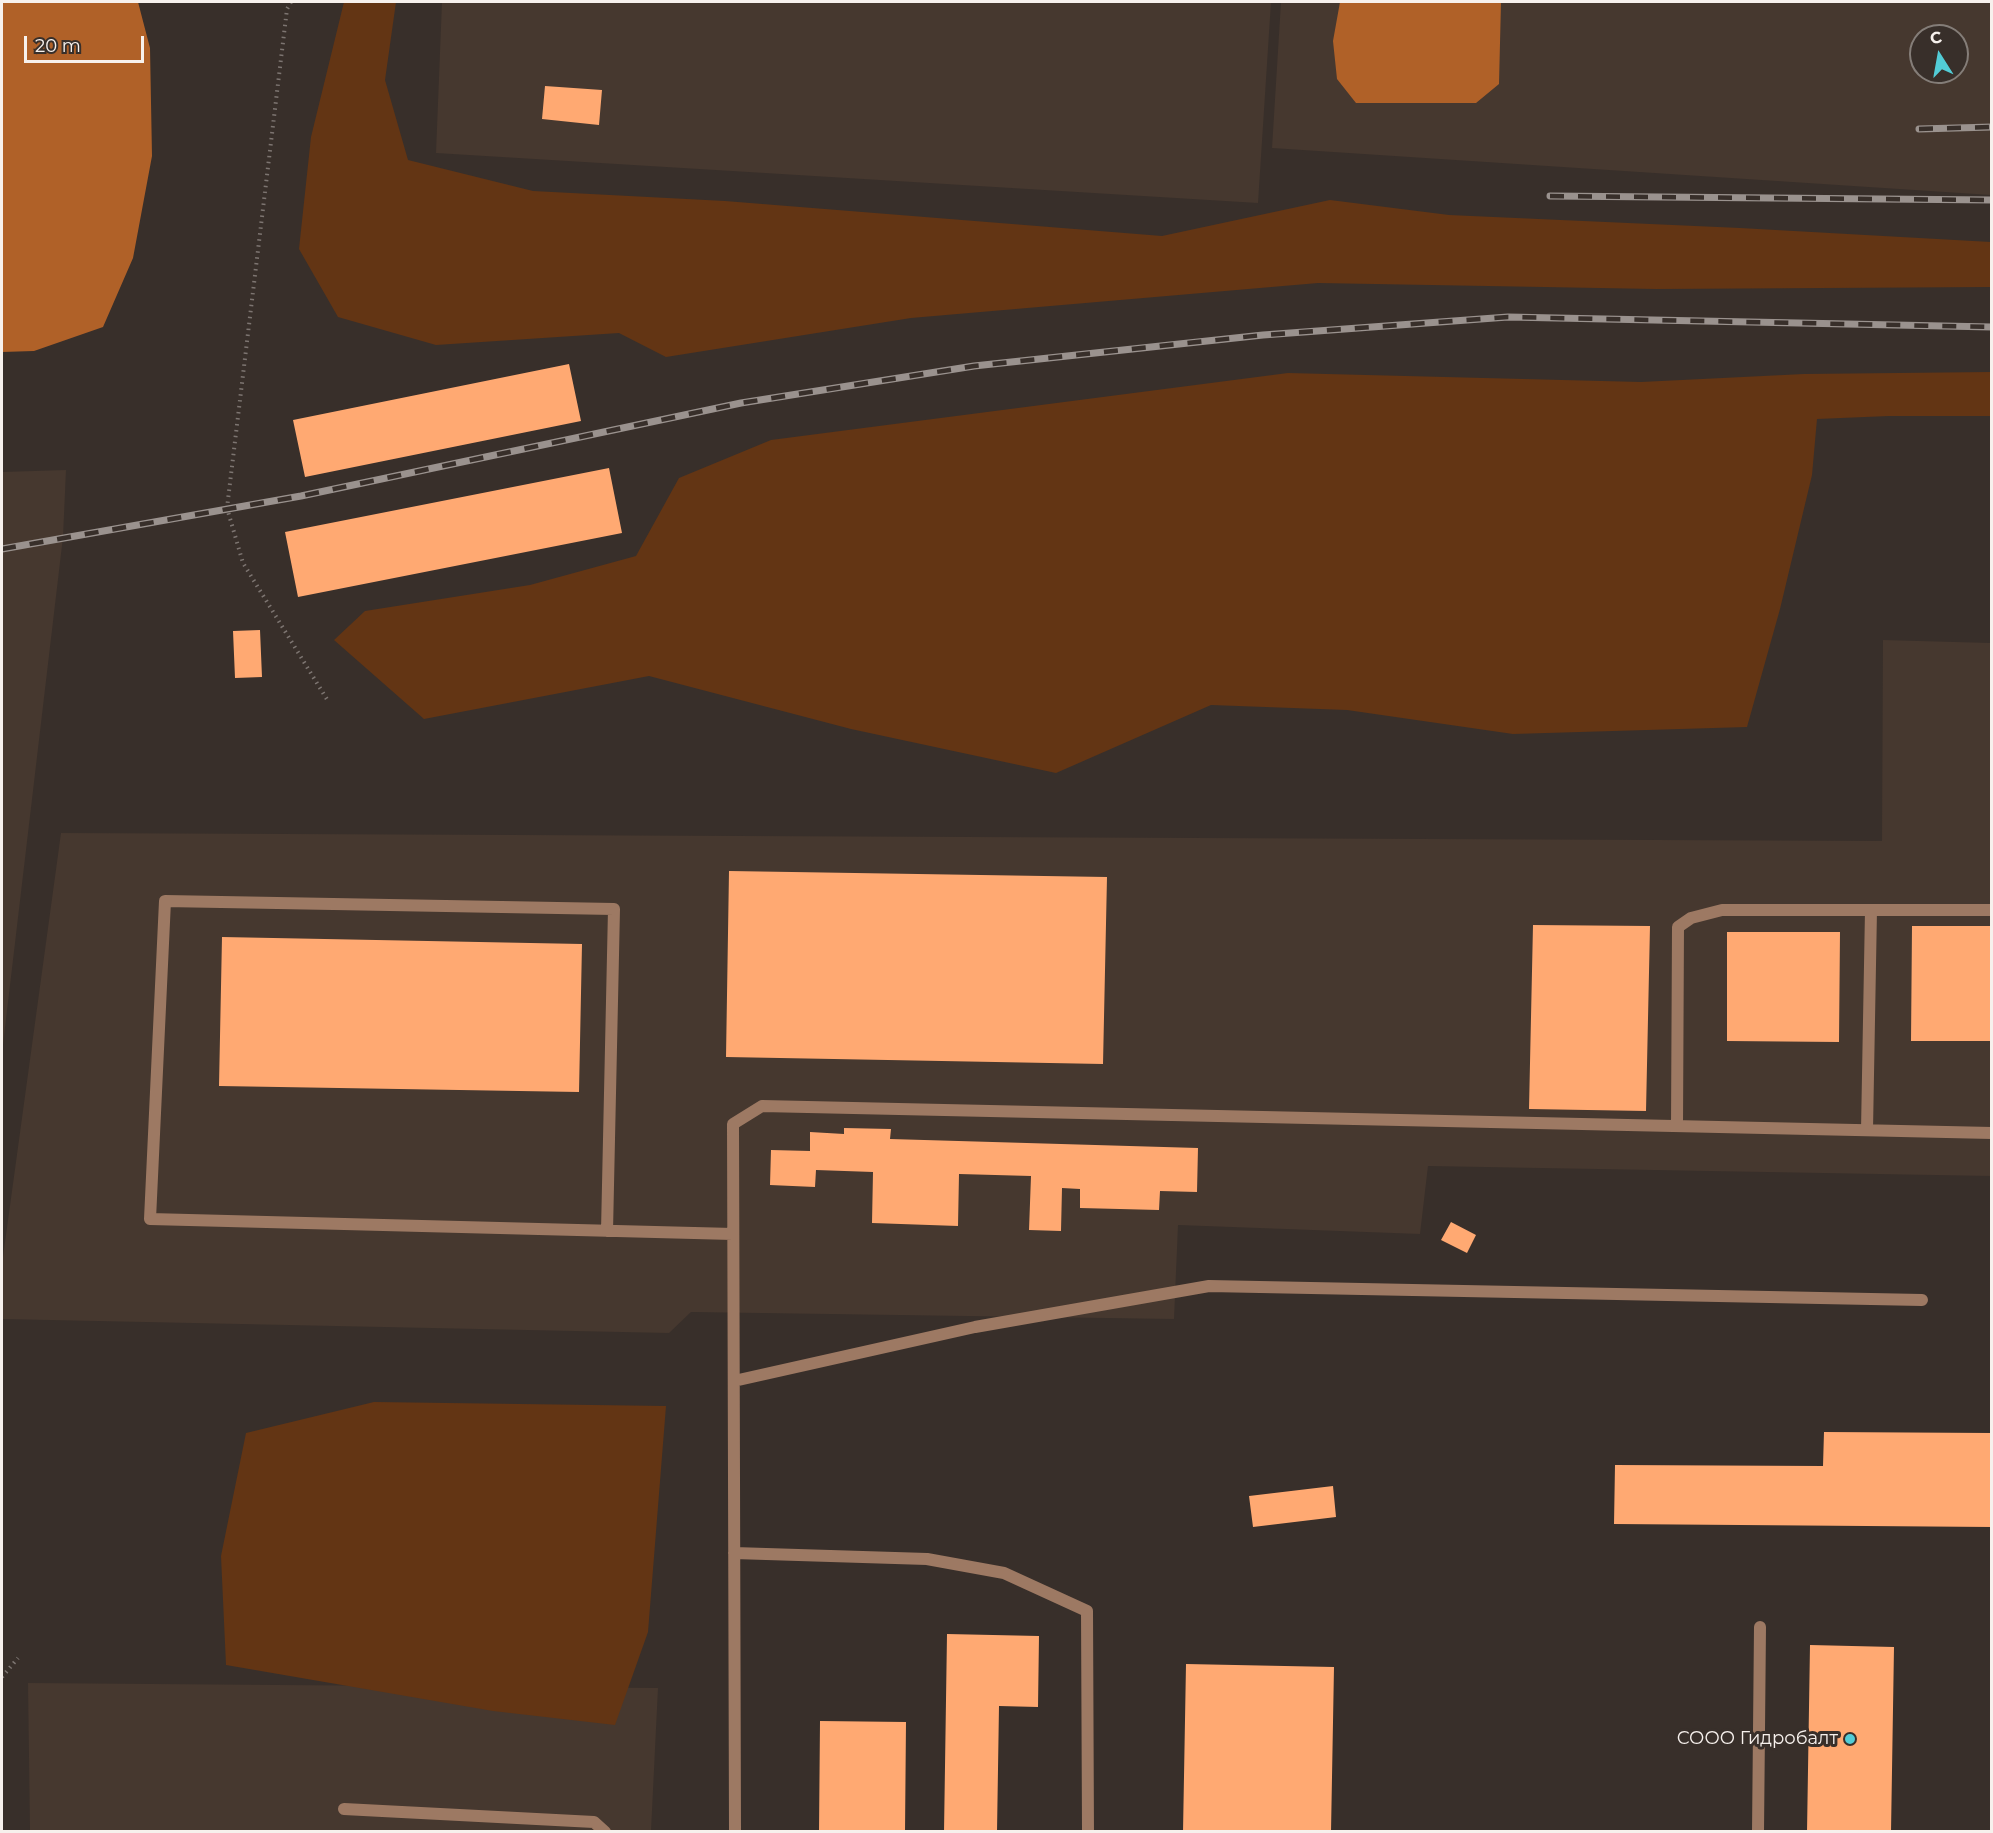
<!DOCTYPE html>
<meta charset="utf-8">
<style>
body{margin:0}
#map{position:relative;width:1993px;height:1833px;overflow:hidden;background:#382f2a;font-family:Montserrat,sans-serif}
canvas{display:block}
.frame{position:absolute;inset:0;border:3px solid #f7f1ed;pointer-events:none}
.north{position:absolute;left:1909px;top:24px;width:60px;height:60px;box-sizing:border-box;background:#382f2a;border:2px solid #847d78;border-radius:50%;rotate:349deg;font-size:16px;font-weight:700;line-height:24px;text-align:center;color:#f7f1ed}
.north::after{content:'';display:block;margin:auto;width:21px;height:27px;background:#52ccd6;clip-path:polygon(50% 0,100% 100%,50% 72%,0 100%)}
.scale{position:absolute;left:24px;top:36px;width:120px;height:27px;box-sizing:border-box;border:3px solid #f7f1ed;border-top:0;padding-left:8px;font-size:18px;line-height:21px;white-space:nowrap;color:#f7f1ed;-webkit-text-stroke:4px #382f2a;paint-order:stroke}
</style>
<div id="map">
<canvas width="1993" height="1833"></canvas>
<div class="frame"></div>
<div class="north">С</div>
<div class="scale">20 m</div>
</div>
<script>
const g = document.querySelector('canvas').getContext('2d');
g.lineJoin = 'round';
function paint(path, color) {
  g.fillStyle = color;
  g.fill(path, 'evenodd');
}
function trace(path, color, width, dash) {
  g.strokeStyle = color;
  g.lineWidth = width;
  g.lineCap = dash ? 'butt' : 'round';
  g.setLineDash(dash || []);
  g.stroke(path);
}
function write(font, color, halo, rows, align = 'center') {
  g.font = font + ' Montserrat,sans-serif';
  g.lineWidth = 6;
  g.setLineDash([]);
  g.textBaseline = 'middle';
  g.strokeStyle = halo;
  g.fillStyle = color;
  for (const [text, x, y, turn = 0] of rows) {
    g.save();
    g.translate(x, y);
    g.rotate((+turn || 0) * Math.PI / 180);
    g.textAlign = isNaN(turn) ? turn : align;
    if (halo) g.strokeText(text, 0, 0);
    g.fillText(text, 0, 0);
    g.restore();
  }
}
paint(new Path2D(`
 M442,2H1271L1258,203L436,153Z
 M1281,2H1991V195L1272,148ZM1921,36H1957V72H1921Z
 M66,470L63,537L2,1053V472Z
 M1883,640L1991,643V1176L1428,1166L1420,1234L1178,1225L1174,1319L691,1312L669,1333L2,1319V1264L61,833L1882,841Z
 M28,1683L658,1688L651,1831H30Z`), '#46382f');
paint(new Path2D(`
 M344,2H396L385,80L408,160L533,191L725,201L1162,236L1330,200L1449,215L1740,228L1991,242V287L1656,289L1318,283L911,318L666,357L619,333L436,345L338,317L299,249L311,137Z
 M1991,372V416H1889L1817,419L1812,475L1780,609L1747,727L1513,734L1347,710L1211,705L1056,773L851,729L649,676L424,719L334,640L365,611L530,585L636,556L679,478L771,440L1288,373L1641,382L1804,374Z
 M374,1402L666,1406L648,1632L615,1725L493,1711L226,1665L221,1556L246,1433Z`), '#633514');
paint(new Path2D(`
 M2,2H138L150,48L152,156L133,258L103,327L34,351L2,352Z
 M1340,2H1501L1499,84L1476,103H1356L1337,79L1333,41Z`), '#b06128');
paint(new Path2D(`
 M545,86L602,90L599,125L542,119Z
 M569,364L581,421L305,477L293,420Z
 M609,468L622,533L298,597L285,532Z
 M260,630L262,677L235,678L233,631Z
 M729,871L1107,877L1103,1064L726,1057Z
 M1533,925L1650,926L1646,1111L1529,1109Z
 M1912,926H1992V1041H1911Z
 M1727,932H1840L1839,1042L1727,1041Z
 M222,937L582,944L579,1092L219,1086Z
 M844,1128L891,1129L890,1139L1198,1148L1197,1192L1160,1191L1159,1210L1080,1208V1189L1062,1188L1061,1231L1029,1230L1031,1176L959,1174L958,1226L872,1223L873,1172L816,1170L815,1187L770,1185L771,1150L810,1151V1132L844,1134Z
 M1451,1222L1476,1235L1467,1253L1441,1240Z
 M1824,1432L1992,1433V1527L1614,1524L1615,1465L1823,1466Z
 M1333,1486L1336,1517L1253,1527L1249,1496Z
 M947,1634L1039,1636L1038,1707L999,1706L997,1832H944Z
 M1810,1645L1894,1647L1891,1832H1807Z
 M1186,1664L1334,1667L1331,1832H1183Z
 M820,1721L906,1722L905,1832H819Z`), '#ffa972');
trace(new Path2D(`
 M291,2L287,9L227,508L243,563L328,701
 M2,1677L18,1658`), '#7d7571', 4, [1.5, 4.5]);
trace(new Path2D(`
 M1677,1126L1678,927L1691,918L1722,910H1992
 M1867,1130L1871,910
 M607,1231L614,909L165,901L150,1219L733,1234
 M734,1381L975,1327L1209,1286L1922,1300
 M734,1553L927,1559L1004,1573L1087,1611L1088,1832
 M344,1809L594,1822L605,1832
 M735,1832L733,1124L762,1106L1992,1133
 M1758,1832L1760,1627`), '#9d7963', 12);
const rail = new Path2D(`
 M1919,129L1992,127
 M1550,196L1992,200
 M2,549L301,496L741,403L974,366L1263,335L1508,317L1992,327`);
trace(rail, '#9a928e', 7);
trace(rail, '#382f2a', 4.5, [14]);
for (const [x, y, r, color] of [
 [1850,1739,6,"#52ccd6"]
]) {
  const dot = new Path2D();
  dot.arc(x, y, r, 0, 2 * Math.PI);
  g.fillStyle = color;
  g.fill(dot);
  trace(dot, '#382f2a', 2);
}
write('18px', '#f7f1ed', '#382f2a', [
 ["СООО Гидробалт",1838,1739]
], 'right');
</script>
